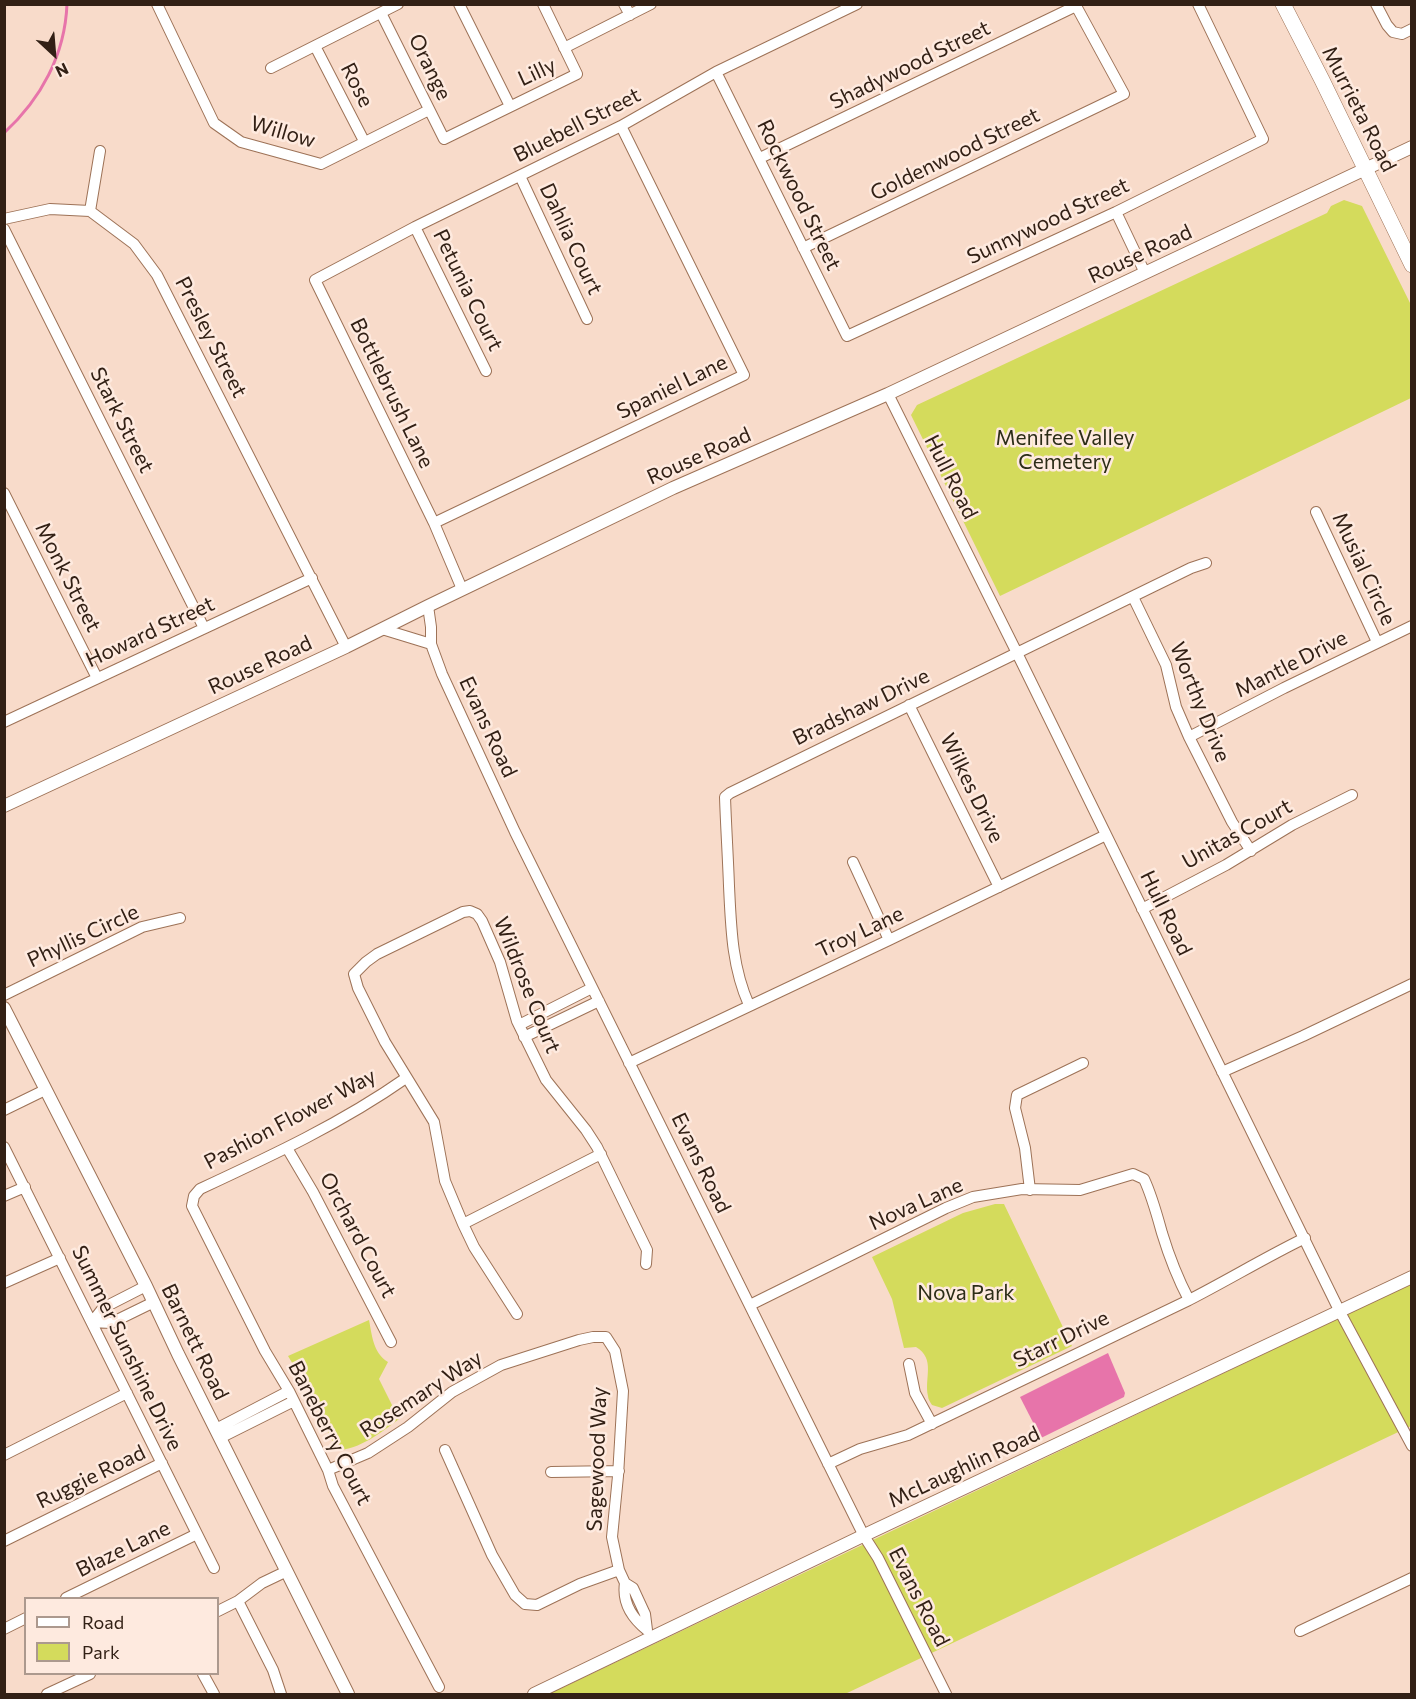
<!DOCTYPE html>
<style>
body{margin:0}
#map{position:relative;width:1416px;height:1699px;overflow:hidden;background:#f8dbca;font-family:Commissioner,sans-serif}
canvas{display:block}
.frame{position:absolute;inset:0;border:6px solid #322015;pointer-events:none}
.legend{position:absolute;left:24px;top:1597px;width:195px;height:78px;box-sizing:border-box;background:#feeadf;border:2px solid #ac998e;margin:0;padding:8px 10px;list-style:none;font-size:18px;color:#322015}
.legend li{display:flex;align-items:center;gap:12px;height:30px}
.legend b{width:30px;border:2px solid #ac998e}
.north{position:absolute;left:24px;top:24px;width:60px;height:60px;-webkit-text-stroke:4px #feeadf;paint-order:stroke;rotate:154deg;font-size:16px;font-weight:700;line-height:24px;text-align:center;color:#322015}
.north::after{content:'';display:block;margin:auto;width:21px;height:27px;background:#322015;clip-path:polygon(50% 0,100% 100%,50% 72%,0 100%)}
</style>
<div id="map">
<canvas width="1416" height="1699"></canvas>
<div class="frame"></div>
<ul class="legend">
<li><b style="height:8px;background:#fff"></b>Road</li>
<li><b style="height:16px;background:#d4db5c"></b>Park</li>
</ul>
<div class="north">N</div>
</div>
<script>
const g = document.querySelector('canvas').getContext('2d');
g.lineJoin = 'round';
function paint(path, color) {
  g.fillStyle = color;
  g.fill(path, 'evenodd');
}
function trace(path, color, width, dash) {
  g.strokeStyle = color;
  g.lineWidth = width;
  g.lineCap = dash ? 'butt' : 'round';
  g.setLineDash(dash || []);
  g.stroke(path);
}
function write(font, color, halo, rows, align = 'center') {
  g.font = font + ' Commissioner,sans-serif';
  g.lineWidth = 5;
  g.setLineDash([]);
  g.textBaseline = 'middle';
  g.strokeStyle = halo;
  g.fillStyle = color;
  for (const [text, x, y, turn = 0] of rows) {
    g.save();
    g.translate(x, y);
    g.rotate((+turn || 0) * Math.PI / 180);
    g.textAlign = isNaN(turn) ? turn : align;
    if (halo) g.strokeText(text, 0, 0);
    g.fillText(text, 0, 0);
    g.restore();
  }
}
paint(new Path2D(`
 M1344,200L1362,206L1411,305V398L1000,596L911,415L917,405L1327,213L1331,206Z
 M995,1204H1004L1072,1346L942,1408L932,1405C930,1402 928,1399 928,1396C924,1378 936,1359 916,1347L904,1348L892,1299L872,1257L963,1213Z
 M1411,1284V1426L845,1694H549Z
 M369,1320C372,1335 373,1353 388,1362L379,1379L399,1419C382,1432 359,1450 337,1450L305,1384L288,1356Z`), '#d4db5c');
paint(new Path2D(`
 M1108,1353L1125,1393L1124,1397L1041,1438L1020,1397Z`), '#e774aa');
trace(new Path2D(`
 M4,133C41,99 65,55 67,4`), '#e774aa', 3);
const minor = new Path2D(`
 M157,4L214,123L241,142L321,164L429,110
 M459,4L510,106
 M624,4L630,15
 M1376,4L1387,25L1393,32L1402,34L1412,29
 M381,13L444,139L577,74L543,4
 M315,46L364,141
 M564,48L651,4
 M271,68L398,4
 M716,72L847,336L1116,212L1263,139L1198,4
 M760,158L1076,6
 M520,176L587,319
 M90,211L100,151
 M1116,212L1145,273
 M4,219L50,209L90,211L134,244L157,275L346,647
 M415,227L486,371
 M4,229L204,628
 M803,248L1124,94L1075,4
 M888,394L1017,653L1340,1312L1412,1446
 M4,493L97,678
 M1316,512L1377,642
 M434,523L744,375L621,126
 M462,589L434,523L315,280L415,227L621,126L716,72L857,4
 M1133,597L1166,665L1176,707L1189,737L1232,822L1251,851
 M428,606L431,627V644L442,674L515,832L864,1536L878,1558L946,1694
 M382,629L431,644
 M909,705L999,887
 M4,722L312,578
 M1189,737L1284,688L1412,626
 M853,862L889,940
 M1142,909L1226,865L1292,825L1352,795
 M4,995L142,927L180,918
 M749,1005C732,967 731,928 729,886C728,857 726,827 725,797L730,793L1191,568L1206,563
 M519,1025L592,988
 M524,1037L599,1001
 M629,1063L889,940L1106,835
 M1222,1072L1303,1036L1412,984
 M406,1078C342,1123 271,1156 200,1189L194,1196L192,1206L265,1351L289,1391L328,1470L333,1486L439,1687
 M4,1110L45,1090
 M4,1147L214,1568
 M287,1148L313,1192L391,1342
 M1030,1190L1025,1148L1015,1108L1017,1095L1083,1063
 M4,1196L25,1187
 M463,1224L601,1154
 M4,1283L60,1258
 M750,1305L946,1208L973,1197L1022,1189L1080,1190L1133,1174L1144,1179C1152,1196 1157,1215 1162,1233C1169,1256 1178,1279 1189,1300
 M517,1314L474,1247L463,1224L445,1181L434,1122L385,1042L358,988L354,974L366,962L377,954L463,912L470,911L477,914L482,921L500,962L517,1021L546,1080L586,1130L597,1147L647,1250L646,1264
 M92,1322L103,1308L146,1286
 M92,1322L111,1323L154,1302
 M909,1364L915,1393L932,1424
 M216,1429L289,1391
 M220,1438L294,1401
 M445,1450L492,1555L515,1595L525,1604L537,1605L580,1584L619,1570
 M4,1455L127,1393
 M828,1464L860,1449L908,1435L1189,1300C1228,1280 1266,1257 1305,1238
 M328,1470L368,1453L408,1427L452,1392L501,1365L579,1340L593,1337H606L615,1351L623,1391L618,1476L612,1537L619,1570L625,1583L633,1588L645,1614L647,1630C632,1618 622,1603 625,1583
 M551,1472L619,1471
 M4,1541L162,1463
 M66,1598L197,1534
 M238,1601L273,1670L281,1694
 M218,1611L238,1601L262,1583L287,1571
 M4,1629L26,1618
 M1300,1631L1412,1578
 M203,1674L214,1694
 M47,1694L90,1674`);
const tertiary = new Path2D(`
 M4,806L346,647L428,606L673,488L888,394L1412,147
 M4,1008L146,1286L178,1354L348,1694
 M534,1694L873,1531L1412,1277`);
const secondary = new Path2D(`
 M1283,4L1322,80L1412,265`);
trace(minor, '#9d7257', 12);
trace(tertiary, '#9d7257', 14);
trace(secondary, '#9d7257', 16);
trace(minor, '#fff', 10);
trace(tertiary, '#fff', 12);
trace(secondary, '#fff', 15);
write('21px', '#322015', '#feeadf', [
 ["Shadywood Street",910,65,-26],
 ["Orange",430,67,64],
 ["Lilly",537,72,-25],
 ["Rose",357,85,63],
 ["Murrieta Road",1359,109,63],
 ["Bluebell Street",577,125,-27],
 ["Willow",283,132,16],
 ["Goldenwood Street",955,154,-26],
 ["Rockwood Street",799,195,64],
 ["Sunnywood Street",1048,221,-25],
 ["Dahlia Court",571,239,65],
 ["Rouse Road",1140,254,-25],
 ["Petunia Court",468,290,64],
 ["Presley Street",211,337,63],
 ["Spaniel Lane",672,387,-26],
 ["Bottlebrush Lane",392,393,64],
 ["Stark Street",122,420,63],
 ["Rouse Road",699,456,-24],
 ["Hull Road",951,477,63],
 ["Musial Circle",1364,569,65],
 ["Monk Street",68,577,63],
 ["Howard Street",150,632,-25],
 ["Mantle Drive",1291,664,-27],
 ["Rouse Road",260,665,-25],
 ["Worthy Drive",1200,702,68],
 ["Bradshaw Drive",861,707,-26],
 ["Evans Road",488,727,65],
 ["Wilkes Drive",972,788,64],
 ["Unitas Court",1237,834,-29],
 ["Hull Road",1166,913,64],
 ["Troy Lane",860,932,-25],
 ["Phyllis Circle",83,936,-25],
 ["Wildrose Court",527,985,68],
 ["Pashion Flower Way",290,1119,-28],
 ["Evans Road",701,1163,64],
 ["Nova Lane",916,1204,-24],
 ["Orchard Court",358,1235,62],
 ["Starr Drive",1061,1339,-26],
 ["Barnett Road",195,1342,64],
 ["Summer Sunshine Drive",127,1348,64],
 ["Rosemary Way",421,1394,-33],
 ["Baneberry Court",330,1433,63],
 ["Sagewood Way",597,1459,-88],
 ["McLaughlin Road",964,1467,-25],
 ["Ruggie Road",91,1477,-26],
 ["Blaze Lane",123,1549,-26],
 ["Evans Road",919,1597,63]
]);
write('21px', '#2c2d17', '#feeadf', [
 ["Menifee Valley",1065,438],
 ["Cemetery",1065,462],
 ["Nova Park",966,1293]
]);
</script>
